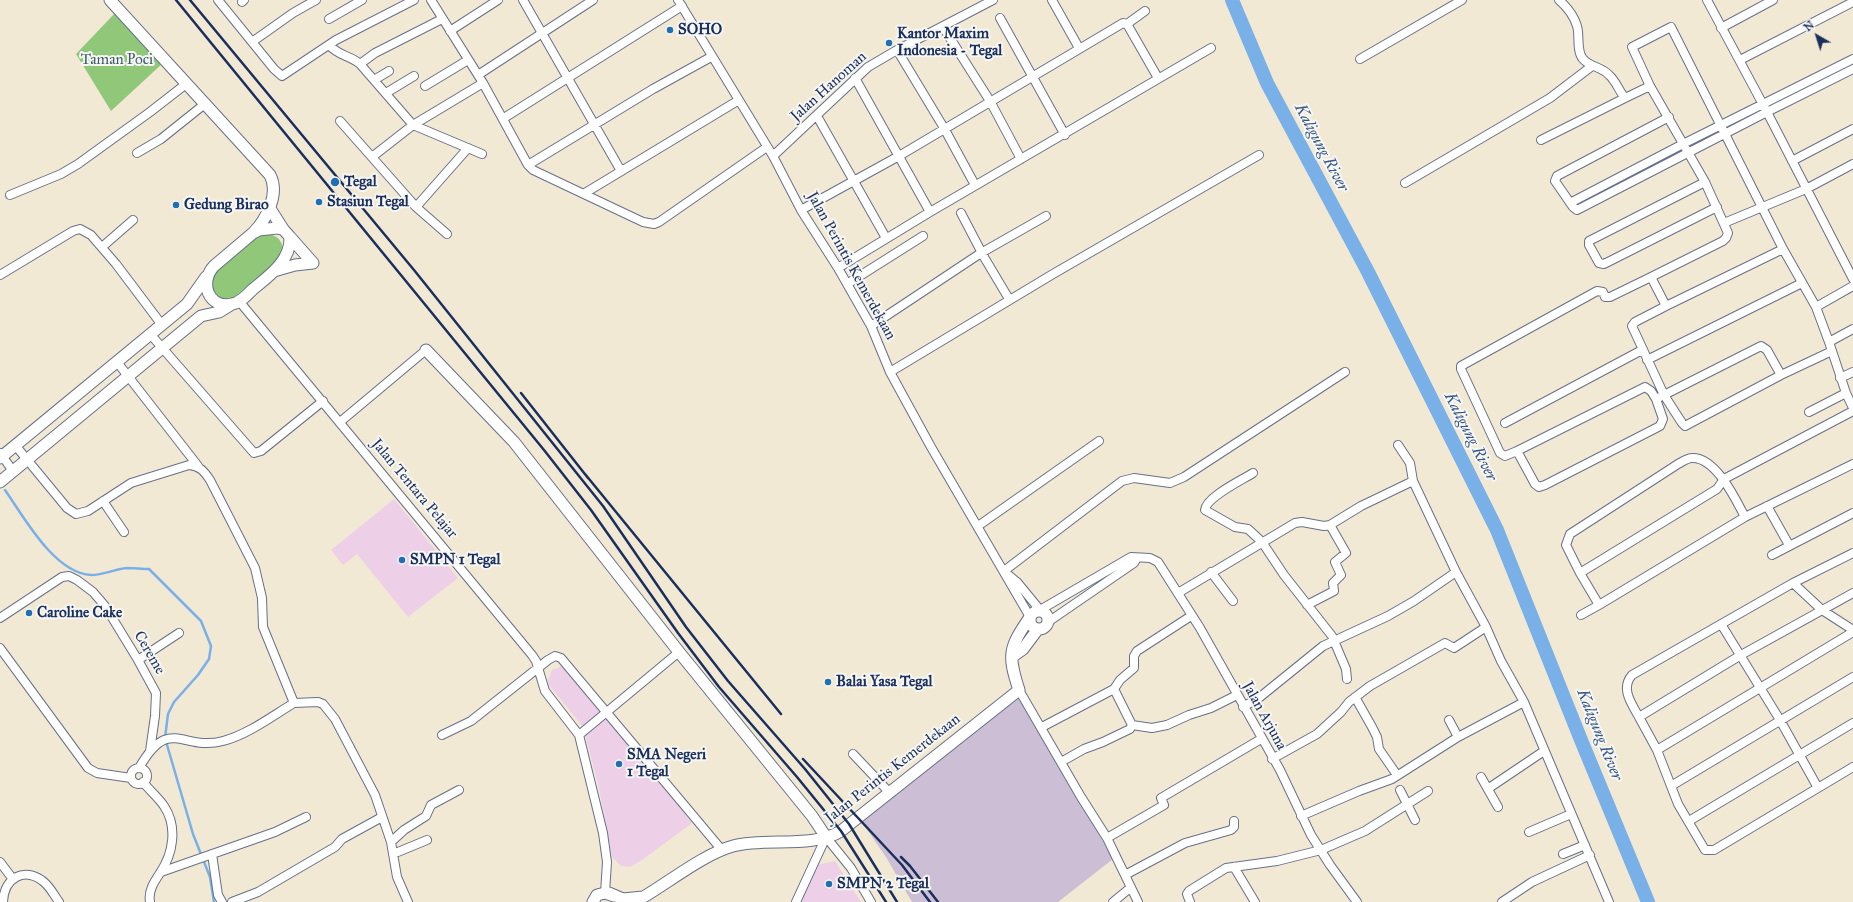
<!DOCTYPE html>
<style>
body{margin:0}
#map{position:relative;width:1853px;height:902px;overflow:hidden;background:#f2e9d5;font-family:"IM FELL Great Primer",serif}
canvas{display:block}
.north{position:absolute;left:1797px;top:16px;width:40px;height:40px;-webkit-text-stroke:3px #f6f6f2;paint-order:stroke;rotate:321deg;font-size:11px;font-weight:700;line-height:16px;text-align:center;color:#1b2f5e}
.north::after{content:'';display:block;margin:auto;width:14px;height:18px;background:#1b2f5e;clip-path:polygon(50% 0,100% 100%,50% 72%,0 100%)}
</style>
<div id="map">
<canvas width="1853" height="902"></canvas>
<div class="north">N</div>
</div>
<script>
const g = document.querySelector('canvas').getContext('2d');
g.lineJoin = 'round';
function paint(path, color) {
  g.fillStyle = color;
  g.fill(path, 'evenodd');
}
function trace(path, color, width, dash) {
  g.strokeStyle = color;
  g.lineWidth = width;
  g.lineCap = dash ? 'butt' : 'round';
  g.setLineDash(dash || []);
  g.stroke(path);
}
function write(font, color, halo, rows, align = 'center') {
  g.font = font + ' "IM FELL Great Primer",serif';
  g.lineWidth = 4;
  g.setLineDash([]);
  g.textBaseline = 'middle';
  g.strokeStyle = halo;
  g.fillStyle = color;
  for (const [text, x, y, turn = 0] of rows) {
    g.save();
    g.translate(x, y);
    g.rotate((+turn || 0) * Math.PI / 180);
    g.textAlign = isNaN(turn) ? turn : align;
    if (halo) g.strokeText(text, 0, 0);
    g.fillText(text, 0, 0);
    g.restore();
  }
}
paint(new Path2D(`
 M394,499L458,578L408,617L357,554L343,565L331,550Z
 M562,666L573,673L692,823L645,858L630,867L621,866L612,857L598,784L583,727L549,685L548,680L552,670Z
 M835,861L861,902H800L817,865Z`), '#edd0e8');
paint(new Path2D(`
 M1020,696L1113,859L1058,902H912L886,857L859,818Z`), '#ccbed4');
paint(new Path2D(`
 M116,12L163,63L111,111L76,54Z
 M261,234C273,234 281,236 283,249L277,262L236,296L232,299H222L214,294L211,280L216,272Z`), '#90c779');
trace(new Path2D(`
 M5,490C24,517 54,573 91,575C104,575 115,569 127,568C134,568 142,569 149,569L201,621L211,646L209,659L198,675L174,702L168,714L165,738L193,834L210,877L214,902`), '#79b0e8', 2.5);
trace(new Path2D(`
 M1232,0L1267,83L1367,270L1497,530L1581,740L1648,902`), '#79b0e8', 14);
const street = new Path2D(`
 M218,0L274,69L282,76L336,40L414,0
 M431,0L483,83L528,165L533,170L643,222L654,224L659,222L767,147
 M523,0L621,171
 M678,0L773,156L801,210L838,268L871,326L890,372L931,447L1030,617
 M1052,0L1079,48
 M1559,0C1567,7 1574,16 1577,26C1580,35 1576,51 1583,59C1590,67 1602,67 1609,75C1616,81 1619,91 1625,98L1650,86
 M242,2L244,0
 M1000,18L1065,135
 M329,19L362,0
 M1127,24L1145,11
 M943,27L990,101L1021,159
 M1721,28L1773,0
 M450,31L498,0
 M252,42L293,13L316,0
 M329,45C340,57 350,55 360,64L413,125L482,154
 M897,50L944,128L975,185
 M1360,59L1462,0
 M1740,60L1853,2
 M360,64L375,53L442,19
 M1853,69L1767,112L1853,279
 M478,75L593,0
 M855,78L930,212
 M374,80L389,71
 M425,86L468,60
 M386,93L414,76
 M817,116L886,238
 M1669,117L1557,176L1555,181L1573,207L1577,210L1767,112L1707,0
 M504,118L682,6
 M340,121L416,207L447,234
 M1541,140L1625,98
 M137,153L161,139L206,103
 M773,156L868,67L897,50L993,0
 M372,157L413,125L483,83
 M1792,161L1853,129
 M528,165L653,89L711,57
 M1705,182L1589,241V245L1599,263L1604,264L1717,207
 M1405,183L1550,98L1592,66
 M585,193L739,100
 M10,195L61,174L78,164L150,112L186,84
 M1570,203L1683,144L1853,59
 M416,207L468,148
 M801,210L899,156L1123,23L1127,24L1158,78
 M961,213L984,257L1009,299
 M1724,223L1806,189L1853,164
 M102,247L133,220
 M1783,249L1666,306L1651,277L1723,241L1726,238L1728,233L1705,182L1650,86L1632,47L1671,27L1783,249L1816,307L1829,342L1846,393L1853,408
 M838,268L930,212L1211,48
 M0,275L73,231L80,229L91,235L116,264L162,325
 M847,284L923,236
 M239,301L532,655L536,661L545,691L579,735L603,833L607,862L605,893
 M1666,306L1635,322L1632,326L1664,395L1761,346L1767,350L1781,375L1832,351
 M1816,307L1853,286
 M871,326L981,253L1046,216
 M151,335L254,453L261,451L323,401
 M1829,342L1853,329
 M1647,360L1802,283
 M117,362L198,466
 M890,372L1053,274L1259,155
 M1840,378L1853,372
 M1656,399L1663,419L1660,426L1545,485L1539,487L1535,484L1517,451L1645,387L1651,391L1656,399L1664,395L1682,423L1685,426L1781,375
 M1853,411L1724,479L1717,489L1580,573L1599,605L1745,517L1853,464
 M1809,412L1846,393
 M340,422L426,350
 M1505,423L1642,350
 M15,445L67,508L76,514L88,511L131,483L189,465C200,466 204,471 210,480L255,568L262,598L263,627L294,703L318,702L323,704L335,719L375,795L391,842L397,877L408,902
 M1398,445L1410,463L1413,481
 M1517,451L1505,456L1500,453L1461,369V366L1597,291L1603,292L1605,297H1610L1651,277
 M0,453L13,471
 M1253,473C1242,480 1206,497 1205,510L1235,527L1248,529L1262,542L1284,575L1332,636L1346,669L1347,679
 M103,501L124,532
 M1767,506L1789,545
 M978,526L1099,441
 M1772,555L1853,513
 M1004,571L1122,481L1134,478L1170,483L1184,477L1345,372
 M1211,572L1233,601
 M1006,573L1017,582L1040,610L1131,557L1150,558L1158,562L1200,628L1280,770L1311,835L1330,865L1357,902
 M1580,573L1566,545L1570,534L1678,464C1682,462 1687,458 1692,458C1716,457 1736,500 1745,517
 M1793,583L1822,610L1853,630
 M1178,593L1295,523L1302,522L1324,526L1330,525L1361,506L1413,481L1456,572L1486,627L1501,661L1524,702L1609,902
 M1853,593L1741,655L1639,717L1657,750L1678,804L1705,850H1714L1853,767
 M1307,605L1334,591L1333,583L1341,575L1335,562L1346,553L1330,525
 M1581,615L1599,605
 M0,618L62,577L69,576L77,580L93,592L105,606L138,660L156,693L155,716L150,751
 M1048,622L1134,563L1137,558
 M1721,624L1780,720L1818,788
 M0,648L88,768L97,773L131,778
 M138,660L179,633
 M1019,690L1081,797L1107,838L1138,902
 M1355,697L1372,727L1377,737L1379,749L1397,775
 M1243,707L1260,697L1323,646L1388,616L1414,601L1456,572
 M1639,717C1632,704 1620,689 1632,675L1793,583L1853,553
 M1449,720L1458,737
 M1132,725L1152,728L1167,725L1189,715L1211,708L1237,695
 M1042,727L1114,689L1120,680L1134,668V656L1137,651L1191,616
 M442,735L471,721L548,660L555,656L561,658L721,849
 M579,735L679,652
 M1657,750L1853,632
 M853,754L889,792
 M1272,759L1317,734L1341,712L1349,702L1370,686L1445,643L1454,648L1486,627
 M1061,762L1084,749L1103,742L1130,729L1132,725L1114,689
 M139,768C170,714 182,752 223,741C249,734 272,716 294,703
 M131 776a8 8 0 1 1 16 0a8 8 0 1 1-16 0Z
 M1481,777L1498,807
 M143,782C150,791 158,797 164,806C178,827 173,854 160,873C154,882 148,891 150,902
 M1671,786L1853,677
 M1489,788L1544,751
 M1400,790L1415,820
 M1301,816L1359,791L1392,779L1458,737L1524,702
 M1689,821L1853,723
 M1529,832L1571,814
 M826,837L851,868L871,902
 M1107,838L1164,805L1161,798L1261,739
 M391,842L404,830L426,816L431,805L459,790
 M212,854L218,895L222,902
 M393,854L427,840
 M1563,854L1585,845
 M0,862L12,878
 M1234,867L1255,902
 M161,872L275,832L306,817
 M1125,875L1185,843L1231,830L1234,827V821
 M3,902C4,878 24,866 44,882C50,887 54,895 59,902
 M232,902L258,892L335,847L342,839L382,817
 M796,902L826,837
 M1113,902L1130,888
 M1190,902L1187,894L1189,891L1226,868L1277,861L1321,850L1344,840L1365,831L1428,791
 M1502,902L1532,882L1590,855`);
const secondary = new Path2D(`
 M110,0L270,175C280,194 266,220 253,233
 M269,207L283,229
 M277,228L283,229L290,237C291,261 269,276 252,290C247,295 240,303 232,304C208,309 199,282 214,266L253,233L259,230Z
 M290,237L313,263
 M274,271L295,265L313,263
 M426,350L514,442L679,652L812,816L826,837
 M0,458L187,304L206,277
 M0,482L201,316L219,312L232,304
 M1030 620a9 9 0 1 1 18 0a9 9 0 1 1-18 0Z
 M1012,657L1023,649L1038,629
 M609,893L623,899L643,897
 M593,902L597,895L605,893L614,896
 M635,902C664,886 703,854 733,846C766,837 812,849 841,831L1019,690C1007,654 1009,648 1030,617`);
trace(street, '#667088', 10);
trace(secondary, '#667088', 13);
trace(street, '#fff', 8);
trace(secondary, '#fff', 11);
trace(new Path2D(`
 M176,0L544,450L591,510L678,633L719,687L797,777L841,831L886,902
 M190,0L414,270L603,506L686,627L728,681L805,769L849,824L897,902
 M521,393L588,478
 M585,474L781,714
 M803,759L902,865L930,902
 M901,857L910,866L938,902`), '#1b2f5e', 2.5);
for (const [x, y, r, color] of [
 [670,30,4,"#1f6fb2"],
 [889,43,4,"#1f6fb2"],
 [335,182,5,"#1f6fb2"],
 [319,202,4,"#1f6fb2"],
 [176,205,4,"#1f6fb2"],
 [402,560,4,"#1f6fb2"],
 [29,613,4,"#1f6fb2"],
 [828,682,4,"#1f6fb2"],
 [619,764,4,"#1f6fb2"],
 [829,884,4,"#1f6fb2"]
]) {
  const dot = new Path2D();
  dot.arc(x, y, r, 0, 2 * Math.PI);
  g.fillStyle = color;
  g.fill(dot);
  trace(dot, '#f6f6f2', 1.5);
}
write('bold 15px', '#1b2f5e', '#f6f6f2', [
 ["SOHO",678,30],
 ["Kantor Maxim",897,34],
 ["Indonesia - Tegal",897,51],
 ["Tegal",344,182],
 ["Stasiun Tegal",327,202],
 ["Gedung Birao",184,205],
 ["SMPN 1 Tegal",410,560],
 ["Caroline Cake",37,613],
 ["Balai Yasa Tegal",836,682],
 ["SMA Negeri",627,755],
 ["1 Tegal",627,772],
 ["SMPN 2 Tegal",837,884]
], 'left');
write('15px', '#3e5d66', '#f6f6f2', [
 ["Taman Poci",117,60]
]);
write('15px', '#1b2f5e', '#f6f6f2', [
 ["Jalan Hanoman",829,87,-42],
 ["Jalan Perintis Kemerdekaan",851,266,61],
 ["Jalan Tentara Pelajar",414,489,50],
 ["Cereme",149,653,60],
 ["Jalan Arjuna",1264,716,61],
 ["Jalan Perintis Kemerdekaan",893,769,-38]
]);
write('italic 16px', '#375687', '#f6f6f2', [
 ["Kaligung River",1321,148,62],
 ["Kaligung River",1470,437,63],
 ["Kaligung River",1599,735,68]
]);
</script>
